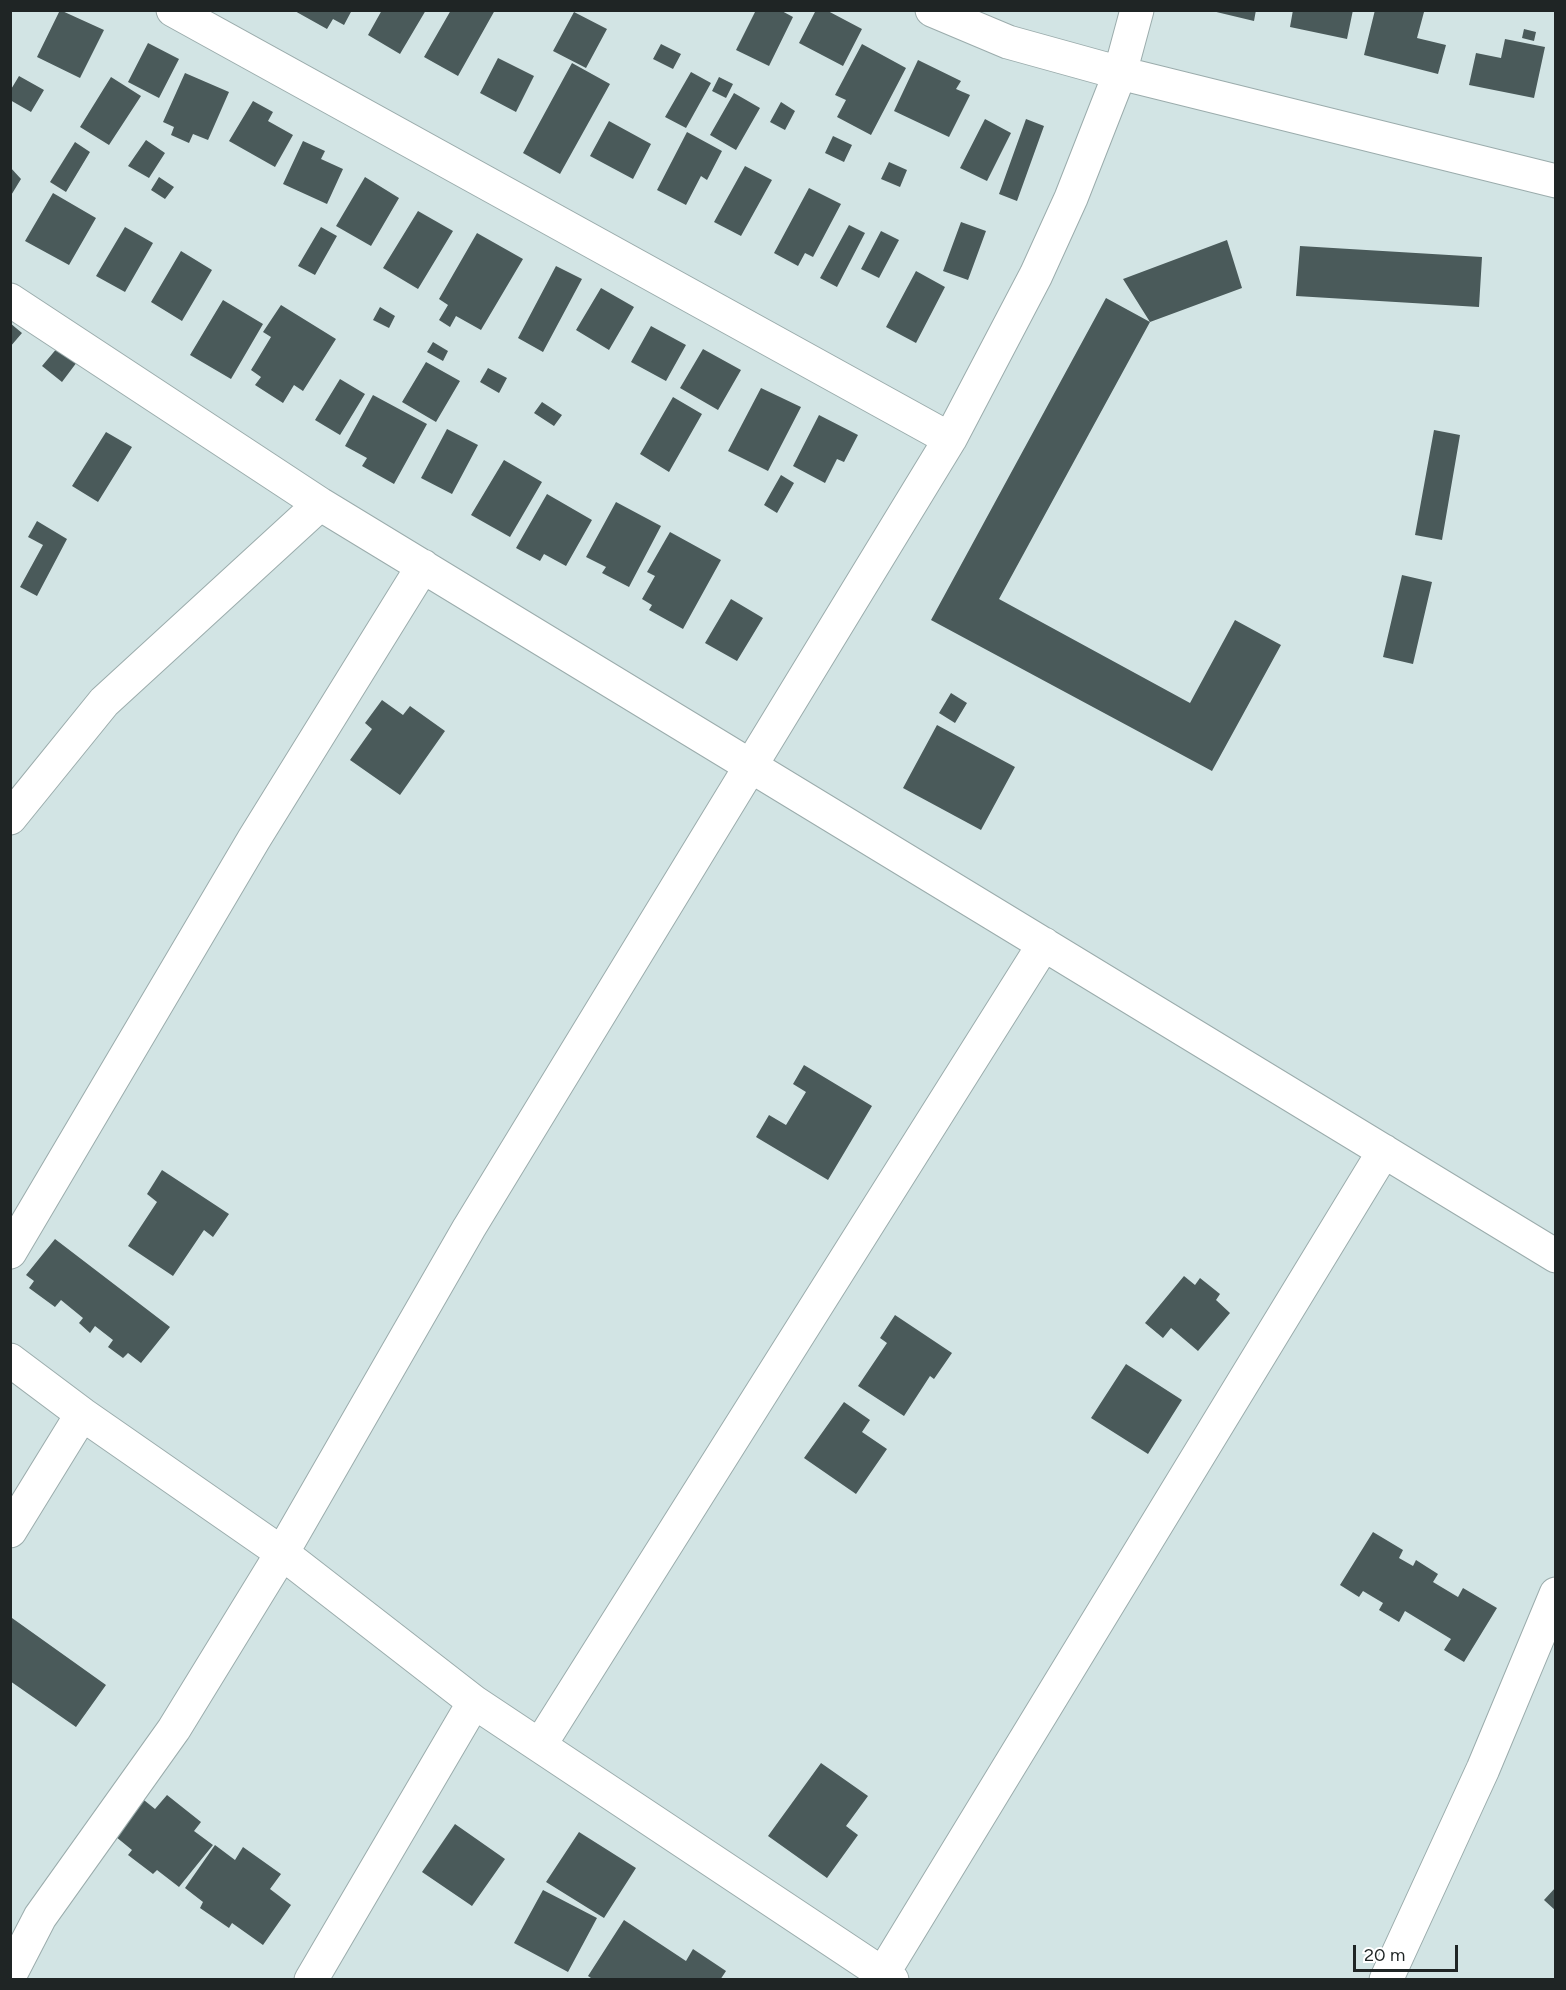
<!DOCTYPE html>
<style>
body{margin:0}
#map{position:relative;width:1566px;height:1990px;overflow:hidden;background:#d2e4e4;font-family:Figtree,sans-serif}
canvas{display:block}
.frame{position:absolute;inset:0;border:12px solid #1f2525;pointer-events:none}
.scale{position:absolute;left:1353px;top:1945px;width:105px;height:27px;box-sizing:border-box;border:3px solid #1f2525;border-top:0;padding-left:8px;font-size:18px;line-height:21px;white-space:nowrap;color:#1f2525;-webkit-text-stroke:4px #fff;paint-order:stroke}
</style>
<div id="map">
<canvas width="1566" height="1990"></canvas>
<div class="frame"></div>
<div class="scale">20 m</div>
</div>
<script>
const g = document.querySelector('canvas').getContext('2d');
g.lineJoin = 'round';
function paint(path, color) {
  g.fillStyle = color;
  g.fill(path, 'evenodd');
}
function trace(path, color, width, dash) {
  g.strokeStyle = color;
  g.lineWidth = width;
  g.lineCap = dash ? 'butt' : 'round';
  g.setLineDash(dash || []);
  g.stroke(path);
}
paint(new Path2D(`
 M60,10L104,30L80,78L37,57Z
 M293,10H352L344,25L333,19L327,29Z
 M382,10H426L400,54L368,35Z
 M451,10H495L458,76L424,57Z
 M756,10H780L793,17L769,66L736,50Z
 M816,10H826L862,29L843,66L799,43Z
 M1208,10H1256L1254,21Z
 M1293,10H1353L1347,39L1290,27Z
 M1375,10L1424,12L1417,38L1446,45L1438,74L1364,55Z
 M574,12L607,29L586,68L553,51Z
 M1524,29L1536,32L1534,41L1522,38Z
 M1505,39L1545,47L1534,98L1469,85L1476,53L1501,58Z
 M148,43L179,59L159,98L128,82Z
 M661,44L681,54L673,69L653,59Z
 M862,44L906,68L871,135L837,117L846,100L835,95Z
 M498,58L534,76L516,112L480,93Z
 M918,60L961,81L956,89L970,95L949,137L894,111Z
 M572,63L610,84L560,174L523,153Z
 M691,72L711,83L686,128L665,117Z
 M185,73L229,92L208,140L193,134L189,143L171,135L174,127L163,122Z
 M19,76L44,90L31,112L10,100V91Z
 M111,77L141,96L109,145L80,127Z
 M719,77L733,84L726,98L712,91Z
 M734,93L760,108L736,150L710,135Z
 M253,101L273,112L268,121L293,135L275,167L229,141Z
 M781,102L795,111L785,130L770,122Z
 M985,119L1011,133L987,181L960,168Z
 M1026,119L1044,126L1017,201L999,194Z
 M609,121L651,144L633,179L590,156Z
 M687,132L722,151L707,180L701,176L686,205L657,190Z
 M833,136L852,145L844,162L825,153Z
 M146,140L165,153L149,178L128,166Z
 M303,141L325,151L321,159L343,169L327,204L283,184Z
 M75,142L90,152L66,192L50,182Z
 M889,162L907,170L900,187L881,179Z
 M745,166L772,180L741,236L714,222Z
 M10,167L21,179L10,197Z
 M159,177L174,187L165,199L151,190Z
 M365,177L399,198L371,246L336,226Z
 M809,188L841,204L813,257L805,253L798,266L774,253Z
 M53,193L96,218L69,265L25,241Z
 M418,211L453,231L418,289L383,268Z
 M961,222L986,231L968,280L943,271Z
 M849,225L865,233L837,287L820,278Z
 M125,227L153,243L125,292L96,276Z
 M321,227L337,236L315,275L298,266Z
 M881,231L899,240L879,278L861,269Z
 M477,233L523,259L481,330L456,316L450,327L439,320L448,305L439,299Z
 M1227,240L1242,288L1150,322L999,599L1190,703L1235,620L1281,645L1212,771L931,620L1106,298L1150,322L1123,279Z
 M1300,246L1482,257L1479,307L1296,296Z
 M181,251L212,270L182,321L151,302Z
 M556,266L582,279L543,352L518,338Z
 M916,271L945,287L916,343L886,327Z
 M601,288L634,307L609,350L576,330Z
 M223,300L263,324L231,379L190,355Z
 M281,305L336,339L303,391L294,385L283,403L255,385L261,377L251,370L271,337L263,332Z
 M380,307L395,316L389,328L373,320Z
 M10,323L22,333L10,347Z
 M651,326L686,345L666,381L631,362Z
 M433,342L448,351L443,361L427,352Z
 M58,347L77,362L62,382L42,366Z
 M703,349L741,370L718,410L680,388Z
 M426,362L460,381L436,422L402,402Z
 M488,368L507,378L499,393L480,382Z
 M340,379L365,394L340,435L315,420Z
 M761,388L801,407L768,471L728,451Z
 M373,395L427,424L394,484L362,466L367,458L345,446Z
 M673,397L702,414L669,472L640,454Z
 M542,402L562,415L554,426L534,413Z
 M819,415L858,435L844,462L837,459L825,483L793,466Z
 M447,429L478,445L452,494L421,478Z
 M1434,430L1460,435L1442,540L1415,535Z
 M106,432L132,447L98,502L72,486Z
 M504,460L542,482L510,537L471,515Z
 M781,475L794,483L777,513L764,505Z
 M547,494L592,520L566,566L544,554L540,561L516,548Z
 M616,502L661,526L629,587L602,573L606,567L586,557Z
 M37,521L67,539L37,596L20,587L43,545L28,537Z
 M670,532L721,560L683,629L649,610L652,605L642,599L655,576L647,572Z
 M1402,575L1432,582L1413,664L1383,657Z
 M731,599L763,618L737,661L705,643Z
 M951,693L967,703L955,723L939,713Z
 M382,700L403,715L410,706L445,731L400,795L350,760L372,729L365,723Z
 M937,725L1015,767L981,830L903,788Z
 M804,1065L872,1106L828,1180L756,1137L769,1115L786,1125L806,1092L793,1084Z
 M162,1170L229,1214L213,1237L204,1230L173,1276L128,1246L157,1202L147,1194Z
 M55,1239L170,1327L141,1363L128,1353L123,1358L108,1347L113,1340L95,1326L90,1333L79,1323L83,1318L61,1300L55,1307L29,1288L34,1281L26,1275Z
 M1184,1276L1195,1285L1200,1278L1220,1294L1216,1300L1230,1313L1198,1351L1171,1328L1163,1338L1145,1323Z
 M895,1315L952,1353L934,1379L930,1376L904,1416L858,1386L887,1343L880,1338Z
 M1126,1364L1182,1400L1148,1454L1091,1418Z
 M844,1402L870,1420L862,1432L887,1449L856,1494L804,1458Z
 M1373,1532L1403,1550L1399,1558L1413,1566L1416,1560L1438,1574L1433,1582L1458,1597L1463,1588L1497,1608L1464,1662L1444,1650L1451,1639L1405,1611L1399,1622L1379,1610L1383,1603L1363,1591L1359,1597L1340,1585Z
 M12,1618L106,1685L76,1727L10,1681Z
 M821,1763L868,1796L846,1826L858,1835L827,1878L768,1836Z
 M167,1795L201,1822L194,1831L213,1845L179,1887L157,1870L153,1874L128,1855L132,1850L110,1832L139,1796L155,1809Z
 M455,1824L505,1859L472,1906L422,1872Z
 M579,1832L636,1868L604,1918L546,1882Z
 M215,1845L235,1860L243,1847L281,1874L270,1889L291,1905L263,1945L232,1923L229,1928L200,1908L203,1902L185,1888Z
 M1556,1887V1911L1544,1900Z
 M543,1890L597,1918L568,1972L514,1943Z
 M624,1920L686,1961L693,1949L726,1971L720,1980H594L588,1976Z`), '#4a5a5a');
const street = new Path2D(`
 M173,10L950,439
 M932,10L1008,42L1120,73L1556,181
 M10,300L320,504L1556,1256
 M10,818L104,702L320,504
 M10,1252L254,839L423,566
 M10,1360L82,1414L10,1531
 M82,1414L282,1553L474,1702L892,1980
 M540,1745L1044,944
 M10,1975L40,1917L174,1729L282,1553L469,1228L950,439L1036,275L1071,198L1120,73L1137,10
 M311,1980L474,1702
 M879,1980L1384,1151
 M1386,1980L1483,1769L1556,1594`);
trace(street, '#9bacac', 35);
trace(street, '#fff', 33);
</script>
